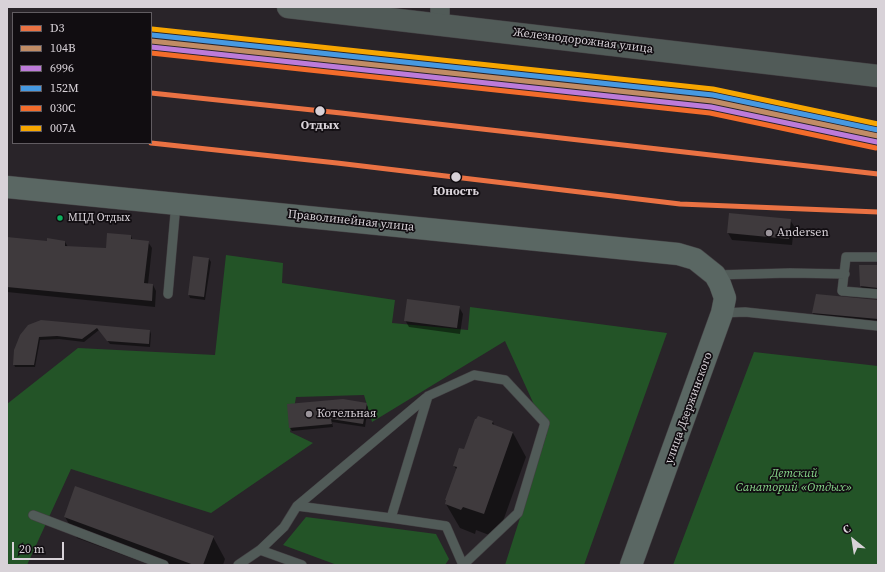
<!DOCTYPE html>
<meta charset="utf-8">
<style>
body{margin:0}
#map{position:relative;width:885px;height:572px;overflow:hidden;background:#292429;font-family:"Source Serif 4",serif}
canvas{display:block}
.frame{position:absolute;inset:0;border:8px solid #d8d2d8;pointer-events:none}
.legend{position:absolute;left:12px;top:12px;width:140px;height:132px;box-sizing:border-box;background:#110d11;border:1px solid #615c61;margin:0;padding:5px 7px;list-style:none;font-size:12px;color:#d8d2d8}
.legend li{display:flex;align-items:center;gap:8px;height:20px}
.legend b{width:20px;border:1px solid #615c61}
.north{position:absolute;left:833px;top:520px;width:40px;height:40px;-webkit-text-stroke:3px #110d11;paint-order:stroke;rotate:330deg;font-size:11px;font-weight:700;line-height:16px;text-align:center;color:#d8d2d8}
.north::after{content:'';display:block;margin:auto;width:14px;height:18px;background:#d8d2d8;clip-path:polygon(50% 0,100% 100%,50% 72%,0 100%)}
.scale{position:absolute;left:12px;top:542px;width:52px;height:18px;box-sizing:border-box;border:2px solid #d8d2d8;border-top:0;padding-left:5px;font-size:12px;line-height:14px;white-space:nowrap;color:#d8d2d8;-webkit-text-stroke:3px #110d11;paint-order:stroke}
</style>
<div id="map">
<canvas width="885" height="572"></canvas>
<div class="frame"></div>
<ul class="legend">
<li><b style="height:5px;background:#ea7243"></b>D3</li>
<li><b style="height:5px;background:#c18c65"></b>104В</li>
<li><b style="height:5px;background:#bd7bd9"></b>6996</li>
<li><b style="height:5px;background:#4699e1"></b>152М</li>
<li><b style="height:5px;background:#f36c2b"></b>030C</li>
<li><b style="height:5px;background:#f7a600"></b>007А</li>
</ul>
<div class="north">С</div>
<div class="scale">20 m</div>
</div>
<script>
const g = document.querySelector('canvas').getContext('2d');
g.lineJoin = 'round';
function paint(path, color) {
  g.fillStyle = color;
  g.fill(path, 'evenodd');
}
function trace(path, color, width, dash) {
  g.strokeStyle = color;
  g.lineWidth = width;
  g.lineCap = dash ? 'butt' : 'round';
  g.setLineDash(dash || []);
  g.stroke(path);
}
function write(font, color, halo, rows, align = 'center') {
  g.font = font + ' "Source Serif 4",serif';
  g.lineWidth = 3.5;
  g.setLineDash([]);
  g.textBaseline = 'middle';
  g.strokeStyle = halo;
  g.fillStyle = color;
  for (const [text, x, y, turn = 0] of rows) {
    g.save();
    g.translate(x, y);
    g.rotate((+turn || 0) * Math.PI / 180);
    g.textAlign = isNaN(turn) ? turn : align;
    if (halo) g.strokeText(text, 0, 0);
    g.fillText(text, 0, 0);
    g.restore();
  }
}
paint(new Path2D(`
 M226,255L283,263L282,283L395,300L392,323L468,330L470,307L667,333L584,565H505L547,433L505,341L372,422L364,395L296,397L290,432L313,443L211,513L71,469L27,565H7V404L78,348L215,355Z
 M754,352L878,366V565H673Z
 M306,517L436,534L449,559L445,565H337L283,545Z`), '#235427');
paint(new Path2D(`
 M790,220L794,226L792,245L732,240L728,233Z
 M131,236L133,241L148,242L152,248L148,284L153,285L156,291L155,307L7,292V238L47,242H65L68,247L107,249Z
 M194,257L209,259L211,262L205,300L190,298L189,295Z
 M860,266H878V291L862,289L861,286Z
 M878,300V322L814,316L813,313Z
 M459,307L463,314L460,334L409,327L405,320Z
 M41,321L150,331L151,334L150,347L110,344L99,330L84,342L59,339L40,340L35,367H15L14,364Z
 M366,404L368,407L365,427L332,422L333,427L292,431L290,428Z
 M478,417L493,422L495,427L513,433L526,457L497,538L476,530L475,534L460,528L446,504L457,470L454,466L465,450Z
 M65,517L213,537L225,559L223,565H150L77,538Z`), '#0007');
paint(new Path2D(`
 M729,213L791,219L789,239L727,233Z
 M107,233L131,235V239L149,241L144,283L153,284L152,301L7,287V237L47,241V238L65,241V246L106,248Z
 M193,256L209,258L204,297L188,295Z
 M859,265H878V288L860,286Z
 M816,294L878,300V319L812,313Z
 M407,299L460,306L457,328L404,321Z
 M41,320L150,330L149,344L107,341L97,328L82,339L57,336L39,337L34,365H13L14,350L20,335L28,325Z
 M343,399L367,403L363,424L331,419L332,424L289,428L287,404Z
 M478,416L493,421L492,424L513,432L484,514L463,507L461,510L445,504L446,500H445L457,467L453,466L459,448L464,449L475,419H476Z
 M75,486L214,536L203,565H194L64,517Z`), '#3f3a3d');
const service = new Path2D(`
 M878,257H846L842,291L878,294
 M715,275L790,273L845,274
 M168,294L176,203
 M722,313L745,312L878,326
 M297,506L428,396L474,375L505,380L545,423L518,513L463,565
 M33,515L164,565
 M391,518L428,396
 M260,550L302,565
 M238,565L260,550L284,527L297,506L391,518L446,526L463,565`);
const minor = new Path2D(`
 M440,25V7`);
const tertiary = new Path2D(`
 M288,7L878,76`);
const secondary = new Path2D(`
 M7,187L678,254L695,259L715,275L720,284L725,298L722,313L631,565`);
trace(service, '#444144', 10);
trace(minor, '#444144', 20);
trace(tertiary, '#444144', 23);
trace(secondary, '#444144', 23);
trace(service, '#515b58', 9);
trace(minor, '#515b58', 19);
trace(tertiary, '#515b58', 22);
trace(secondary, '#5a6763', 22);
trace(new Path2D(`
 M151,93L341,113L878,174
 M151,143L337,163L680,204L878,212`), '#ea7243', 5);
trace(new Path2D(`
 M151,41L712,101L878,136`), '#c18c65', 5);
trace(new Path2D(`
 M151,47L711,107L877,142`), '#bd7bd9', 5);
trace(new Path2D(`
 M152,35L713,95L878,130`), '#4699e1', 5);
trace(new Path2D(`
 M151,53L710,113L876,148`), '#f36c2b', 5);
trace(new Path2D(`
 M152,29L713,89L878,124`), '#f7a600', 5);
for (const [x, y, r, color] of [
 [320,111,5.5,"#d8d2d8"],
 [456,177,5.5,"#d8d2d8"],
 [60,218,3.5,"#0daf5c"],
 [769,233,4,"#9b959b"],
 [309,414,4,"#9b959b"]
]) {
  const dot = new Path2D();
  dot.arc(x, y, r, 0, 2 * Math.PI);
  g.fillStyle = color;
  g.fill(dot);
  trace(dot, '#110d11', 1.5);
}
write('11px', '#d8d2d8', '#110d11', [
 ["МЦД Отдых",68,218]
], 'left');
write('12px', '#d8d2d8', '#110d11', [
 ["Железнодорожная улица",583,41,7],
 ["Праволинейная улица",351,221,6],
 ["улица Дзержинского",689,408,-70]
]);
write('bold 12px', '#d8d2d8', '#110d11', [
 ["Отдых",320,126],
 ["Юность",456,192]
]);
write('12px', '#d8d2d8', '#110d11', [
 ["Andersen",777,233],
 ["Котельная",317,414]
], 'left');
write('italic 12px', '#89d98c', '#110d11', [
 ["Детский",794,474],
 ["Санаторий «Отдых»",794,488]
]);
</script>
